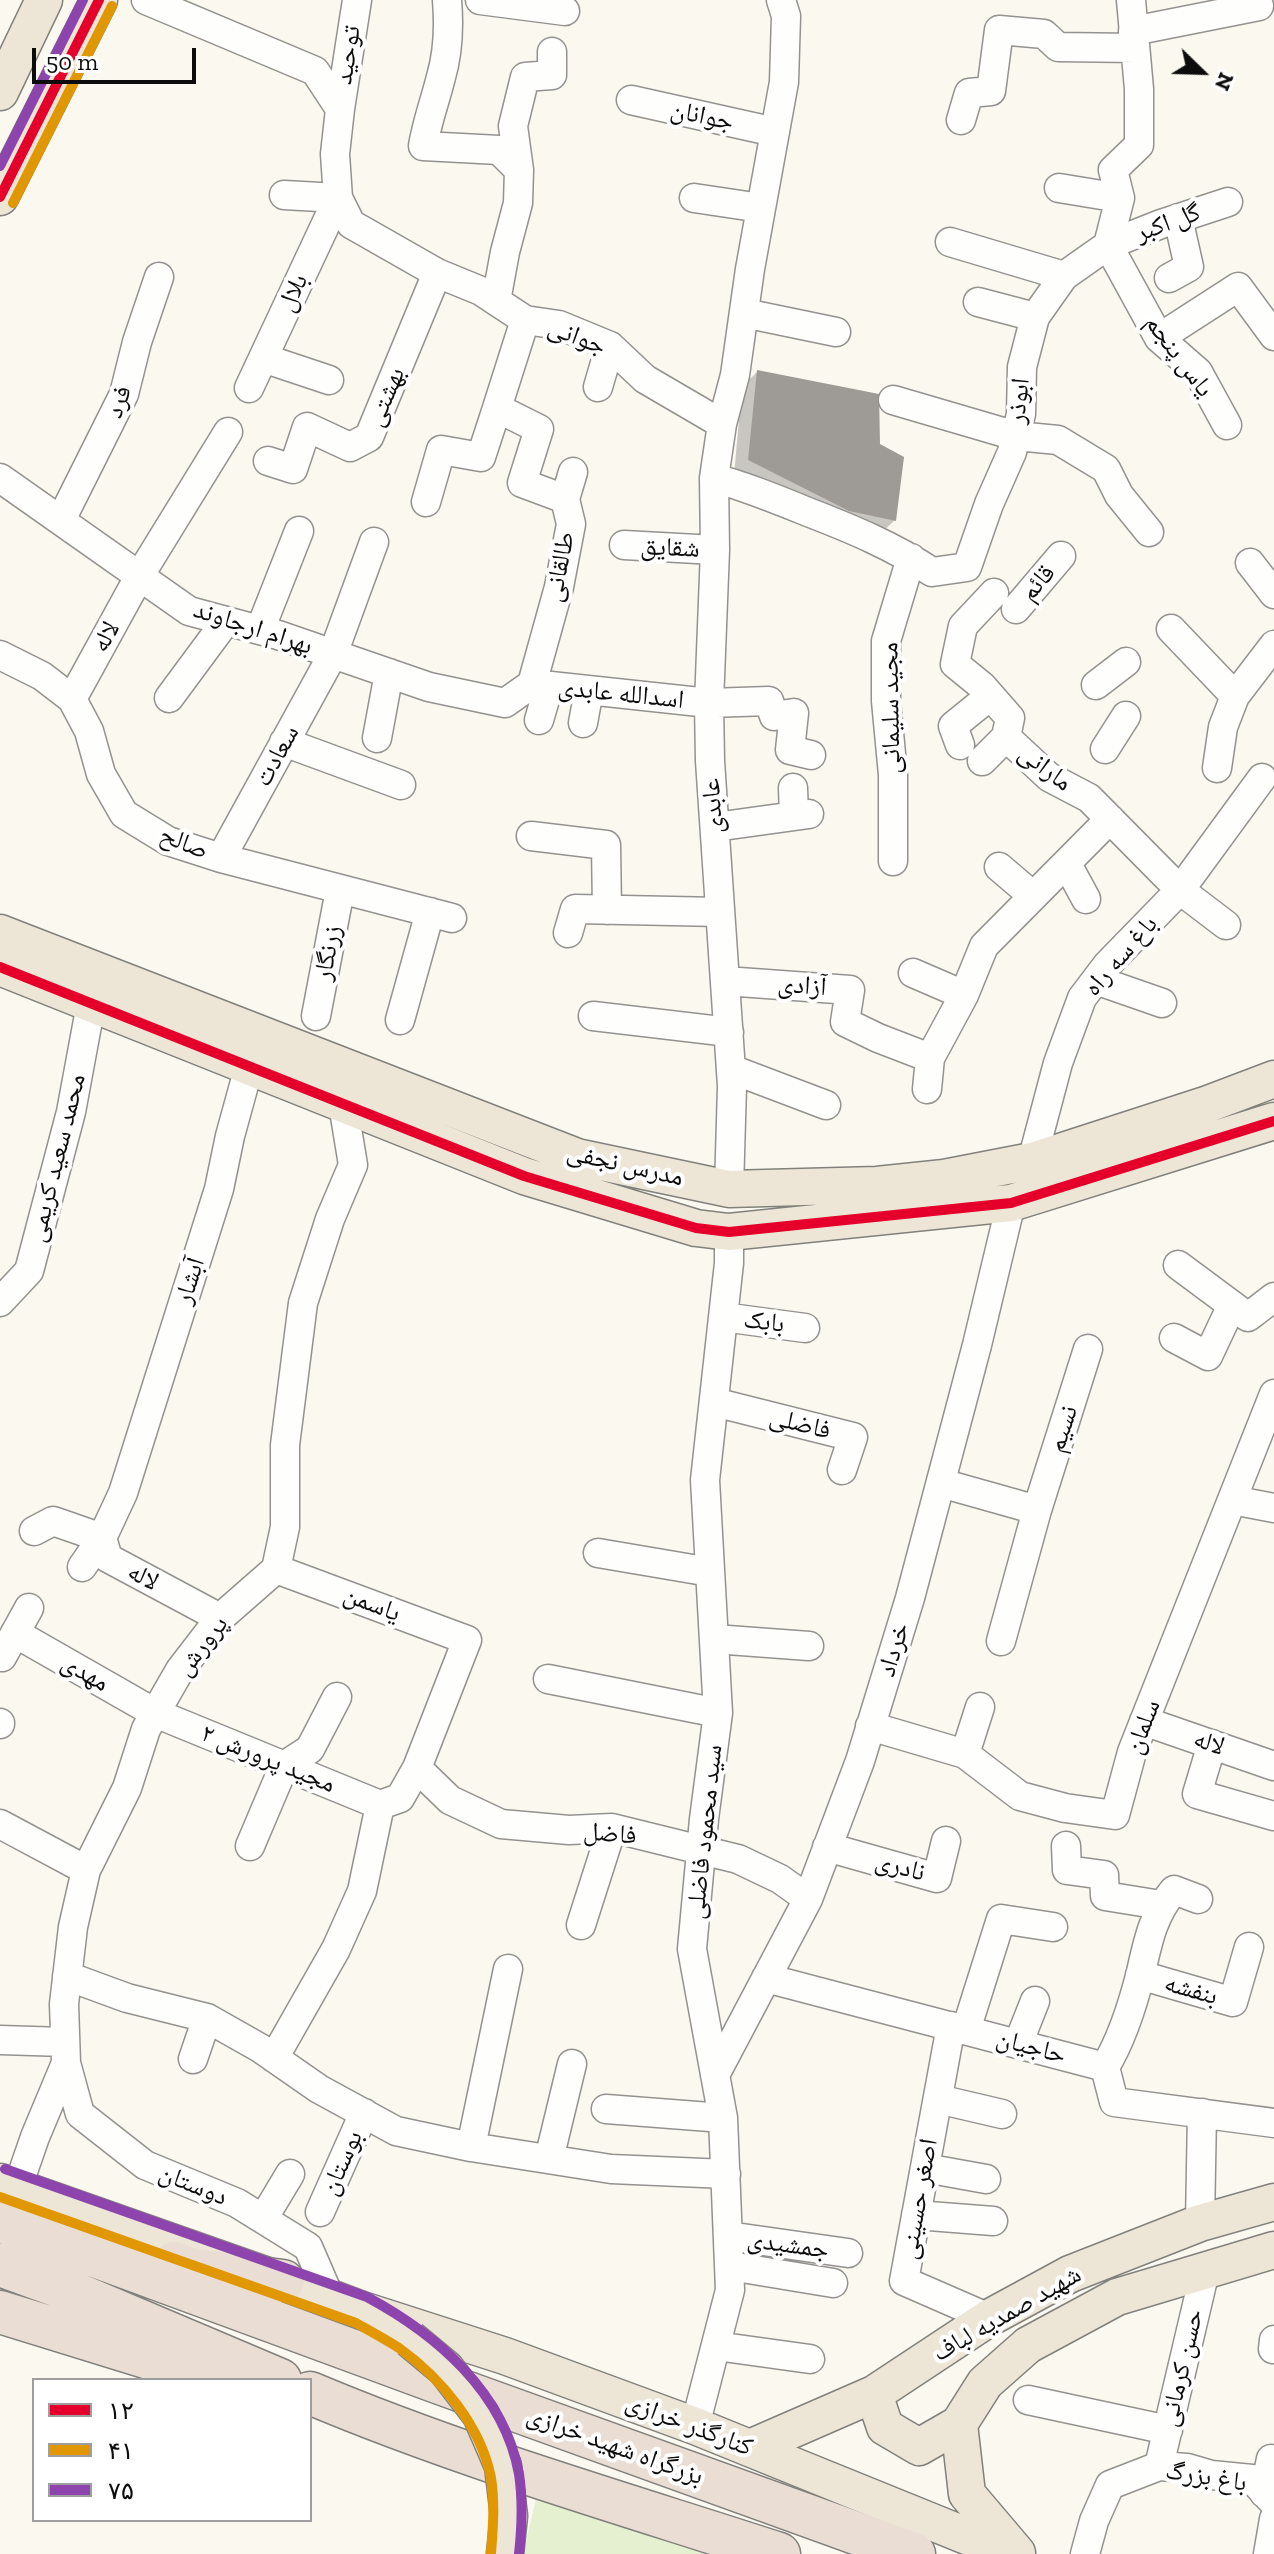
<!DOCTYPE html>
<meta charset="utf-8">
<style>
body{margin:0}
#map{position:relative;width:1274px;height:2554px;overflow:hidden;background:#fbf8f0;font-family:"Zilla Slab",serif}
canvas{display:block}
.legend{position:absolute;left:32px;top:2378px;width:280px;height:144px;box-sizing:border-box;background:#fff;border:2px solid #9e9e9e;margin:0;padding:10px 14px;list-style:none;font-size:24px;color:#0c0c0c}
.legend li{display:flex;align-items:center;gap:16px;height:40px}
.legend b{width:40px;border:2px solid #9e9e9e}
.north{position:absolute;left:1162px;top:32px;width:80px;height:80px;-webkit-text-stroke:6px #fff;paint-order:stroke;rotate:113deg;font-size:22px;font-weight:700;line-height:32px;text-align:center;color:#0c0c0c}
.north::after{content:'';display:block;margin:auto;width:28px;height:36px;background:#0c0c0c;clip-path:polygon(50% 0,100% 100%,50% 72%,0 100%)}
.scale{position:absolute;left:32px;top:48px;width:164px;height:36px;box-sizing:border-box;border:4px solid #0c0c0c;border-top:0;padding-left:10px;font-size:24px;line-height:28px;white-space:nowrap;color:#0c0c0c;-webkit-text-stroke:6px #fff;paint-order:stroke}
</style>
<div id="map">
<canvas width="1274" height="2554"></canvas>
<ul class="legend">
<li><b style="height:10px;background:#e4002b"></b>۱۲</li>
<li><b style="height:10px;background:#e09701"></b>۴۱</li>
<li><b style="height:10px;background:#8e44ad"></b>۷۵</li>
</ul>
<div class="north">N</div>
<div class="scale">50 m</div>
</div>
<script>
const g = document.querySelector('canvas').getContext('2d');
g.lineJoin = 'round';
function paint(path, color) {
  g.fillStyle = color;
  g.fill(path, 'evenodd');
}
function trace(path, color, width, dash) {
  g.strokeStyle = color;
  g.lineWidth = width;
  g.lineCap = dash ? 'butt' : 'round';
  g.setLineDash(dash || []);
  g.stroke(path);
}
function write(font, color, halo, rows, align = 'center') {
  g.font = font + ' "Zilla Slab","Noto Naskh Arabic",serif';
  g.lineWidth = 8;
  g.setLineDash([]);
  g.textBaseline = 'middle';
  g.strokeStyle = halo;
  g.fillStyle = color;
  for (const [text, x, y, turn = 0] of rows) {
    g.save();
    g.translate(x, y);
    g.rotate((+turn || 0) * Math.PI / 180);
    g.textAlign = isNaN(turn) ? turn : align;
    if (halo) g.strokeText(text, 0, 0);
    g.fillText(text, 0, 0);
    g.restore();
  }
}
paint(new Path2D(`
 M537,2495L708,2552L702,2554H523Z`), '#e5f0d0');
paint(new Path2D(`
 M757,372L878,445L894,521L879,535L734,475L742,387Z`), '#0003');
paint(new Path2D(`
 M757,370L879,394L880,444L904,457L896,521L849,511L748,460Z`), '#9e9a96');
const minor = new Path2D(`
 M146,0L315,71L340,109L335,154L338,198L351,224L437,273L481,291L525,320L559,325L610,346L645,379L722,424
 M447,0C449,24 448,53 441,77C435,101 427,122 423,146L499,150L519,170L518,203L505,252L496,301
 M480,0L565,11
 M1133,31L1259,6
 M631,100L775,132
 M340,109L357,0
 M961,120L969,93L991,91L999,30L1044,34L1058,47L1135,48
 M519,170L513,126L525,77L552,75V52
 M1059,188L1120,198
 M694,198L761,208
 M950,242L1064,276
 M1169,278L1189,267L1178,218
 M978,302L1035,317
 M744,313L836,332
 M525,320L497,408L539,429L522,483L565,499L571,524L559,587L532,684
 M1159,338L1238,287L1274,336
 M263,358L329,380
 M598,387L610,346
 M249,388L338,198L284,195
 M893,400L1016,436L1058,440L1106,469L1119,495L1149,532
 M1227,425L1198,372L1159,338L1108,245L1161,224L1228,202
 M268,461L293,469L307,427L350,447L369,437L437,273
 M0,478L189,611L278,635L429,687L505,703L532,684
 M714,478C747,487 776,499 808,512C852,529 893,546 932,572L967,567L989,504L1012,452L1021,414L1022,367L1035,317L1064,276L1108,245L1120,198L1113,170L1139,145V89L1131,0
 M565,499L573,472
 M426,502L441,450L481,457L497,408
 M61,520L124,394L137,342L159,277
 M624,545L715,550
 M1250,563L1274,594
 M994,593L963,626L955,664L982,686L1010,718L1006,737L1049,777L1089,798L1180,890L1226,925
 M1016,609L1061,556
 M1171,629L1235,696
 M260,630L299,531
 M0,655L42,676L72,699L89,731L101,774L124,814L168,841L221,858L452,918
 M532,684L709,703L769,701L774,716L794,713L790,750L811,755
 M1096,685L1126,662
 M169,698L226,621
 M72,699L140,575L228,432
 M539,720L549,686
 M583,723L589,690
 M377,738L389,673
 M284,742L401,785
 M960,745L953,726L990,696
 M1105,749L1126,716
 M982,761L1006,737
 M1217,768L1223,727L1235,696L1274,645
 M793,788L794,816
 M715,827L809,814
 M531,836L606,845L607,910
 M221,858L333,654L374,542
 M893,861V775L886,701V641L911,558
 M1067,864L1086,899
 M999,867L1033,896
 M568,933L575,909L720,912
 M913,973L964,995
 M1096,980L1162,1003
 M725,981L850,990L845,1022L878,1038L930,1058
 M316,1016L340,890
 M593,1016L729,1032
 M400,1020L430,912
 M731,1069L826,1105
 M927,1089L930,1058L964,995L984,946L1110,819
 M1032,1161L1058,1063L1082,998L1107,965L1180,890L1262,778
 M729,1189L732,1086L710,761L709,703L715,550L714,478L722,424L735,375L750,269L784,82L786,16L781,0
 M1178,1265L1248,1317L1274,1297
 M0,1302L29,1271L71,1112L91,1004
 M723,1317L805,1328
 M1174,1338L1208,1356L1232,1305
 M714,1402L853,1437L842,1470
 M941,1483L1037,1510
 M1232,1500L1274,1508
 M34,1531L53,1521L102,1538L108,1558L220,1618
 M598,1553L710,1572
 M82,1567L102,1538L123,1493L219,1189L230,1136L249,1067
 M15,1633L155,1713L380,1805
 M714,1639L809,1646
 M1001,1641L1037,1510L1088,1349
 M2,1657L29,1608
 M548,1679L718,1713
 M1144,1721L1274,1766
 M0,1723V1724
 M870,1726L965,1754L1020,1796L1065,1808L1115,1815L1132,1752L1274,1394
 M1212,1744L1197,1794L1274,1816
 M965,1754L980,1707
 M417,1768L450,1800L501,1824L569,1830L612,1828L701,1850L738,1859L780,1879L808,1899
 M0,1824L86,1870
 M250,1846L284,1766L310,1749L337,1697
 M1066,1846L1067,1870L1104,1875L1105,1896L1161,1905
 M827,1847L937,1878L946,1841
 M581,1925L612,1828
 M1140,1975L1233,2002L1249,1947
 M67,1976L127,1998L207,2018L260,2048L319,2089L396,2131L471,2147L611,2169L726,2174
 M766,1978L1105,2067L1114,2102L1274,2123
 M951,2026L904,2281L989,2318
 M966,2030L1001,1919L1053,1927
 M0,2040L65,2042
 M1018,2044L1035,2001
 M274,2058L336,1949L362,1891L380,1805L400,1798L417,1768L467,1640L276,1569
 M193,2059L207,2018
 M66,2063L80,2114L145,2165L237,2203L308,2247L330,2298
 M1105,2067C1122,2039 1133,2004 1141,1972C1148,1941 1153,1915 1174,1890L1198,1899
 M715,2075L808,1899L860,1761L910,1598L977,1345L1011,1203
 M938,2099L1002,2114
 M606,2109L723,2118
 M471,2147L508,1969
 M549,2159L572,2064
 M925,2168L986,2179
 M17,2189L35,2137L66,2063L64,2004L73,1927L86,1870L127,1788L146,1729L180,1670L220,1618L276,1569L285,1527V1445L303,1303L330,1219L353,1165L343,1104
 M320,2212L364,2113
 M916,2215L993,2221
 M263,2219L290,2174
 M1200,2223L1202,2113
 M728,2236L848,2253
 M730,2266L833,2283
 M716,2346L810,2359
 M1273,2349L1274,2340
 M1028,2400L1168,2430
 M695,2426L730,2290L723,2118L692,1949L704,1819L718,1713L705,1480L729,1263V1232
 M1159,2466L1205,2271
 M1264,2493L1271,2459
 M1085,2554L1094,2521L1110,2485L1159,2466L1187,2468L1211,2475L1252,2479L1274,2503
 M1268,2554L1274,2519`);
const major = new Path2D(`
 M0,92L44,0
 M0,197L99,0
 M0,933L577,1157L729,1189L877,1185L944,1178L1032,1161L1208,1104L1274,1079
 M0,967L524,1176L696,1228L729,1232L1011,1203L1274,1121
 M0,2182L330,2298L362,2310L381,2321
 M362,2310L505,2356L695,2426L1011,2554
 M874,2394L885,2427L919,2447L959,2424
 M750,2448L874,2394L989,2318L1070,2274L1200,2223L1274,2202
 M1017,2553L967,2494L959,2424L985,2383L1028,2345L1117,2297L1274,2250
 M505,2554L509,2516`);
const highway = new Path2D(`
 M0,2221L440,2383L914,2554
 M174,2263L194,2270L283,2281
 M0,2265L58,2286L280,2380
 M0,2312L217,2379
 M310,2393C462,2457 622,2503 779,2554`);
trace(minor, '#94928f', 31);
trace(major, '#81807c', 39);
trace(highway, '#81807c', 45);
trace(minor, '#fefefd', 28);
trace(major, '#ede6d7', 36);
trace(highway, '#eaded4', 42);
const majorBridge = new Path2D(`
 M410,2339L446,2369L481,2415L503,2466L509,2516`);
trace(majorBridge, '#81807c', 39, []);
trace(majorBridge, '#ede6d7', 36);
trace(new Path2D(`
 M0,197L99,0
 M0,967L524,1176L696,1228L729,1232L1011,1203L1274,1121`), '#e4002b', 10);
trace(new Path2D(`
 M13,203L112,6
 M0,2197L356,2323C370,2331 385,2339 399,2348C441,2378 481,2426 491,2478C495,2503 493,2528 491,2553`), '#e09701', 10);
trace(new Path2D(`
 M0,166L83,0
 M5,2169L367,2297C436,2334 504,2392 519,2474C523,2500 522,2527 519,2554`), '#8e44ad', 10);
write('26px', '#0c0c0c', '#fff', [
 ["توحید",348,55,-81],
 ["جوانان",702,116,12],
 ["گل اکبر",1168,223,-20],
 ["بلال",293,293,-65],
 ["جوانی",577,337,21],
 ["یاس پنجم",1179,356,53],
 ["بهشتی",386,397,-67],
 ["ابوذر",1019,401,-84],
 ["فرد",119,402,-69],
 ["شقایق",670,548,3],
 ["طالقانی",560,567,-79],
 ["قائم",1038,583,-49],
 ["بهرام ارجاوند",253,628,18],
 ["لاله",106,637,-61],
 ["اسدالله عابدی",621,694,6],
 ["مجید سلیمانی",891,708,-91],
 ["سعادت",277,756,-61],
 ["مارانی",1045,768,37],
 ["عابدی",713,806,-94],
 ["صالح",184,843,22],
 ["زرنگار",328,953,-79],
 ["باغ سه راه",1121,956,-49],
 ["آزادی",802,986,4],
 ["محمد سعید کریمی",57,1158,-76],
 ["مدرس نجفی",625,1165,13],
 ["آبشار",190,1281,-72],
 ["بابک",764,1322,7],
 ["فاضلی",800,1424,14],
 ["نسیم",1063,1429,-72],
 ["لاله",143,1577,28],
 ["یاسمن",372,1604,21],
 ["پرورش",202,1646,-52],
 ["خرداد",894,1650,-73],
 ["مهدی",85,1673,30],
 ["سلمان",1143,1727,-69],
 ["لاله",1209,1743,19],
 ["مجید پرورش ۲",268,1759,22],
 ["سید محمود فاضلی",705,1832,-84],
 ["فاضل",610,1834,5],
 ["نادری",900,1867,15],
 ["بنفشه",1191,1990,16],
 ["حاجیان",1031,2047,15],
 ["بوستان",342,2163,-66],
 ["دوستان",193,2185,22],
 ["اصغر حسینی",919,2199,-80],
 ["جمشیدی",788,2245,8],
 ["شهید صمدیه لباف",1007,2314,-30],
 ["حسن کرمانی",1182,2368,-77],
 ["کنارگذر خرازی",689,2425,21],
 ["بزرگراه شهید خرازی",615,2446,20],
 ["باغ بزرگ",1206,2477,9]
]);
</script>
